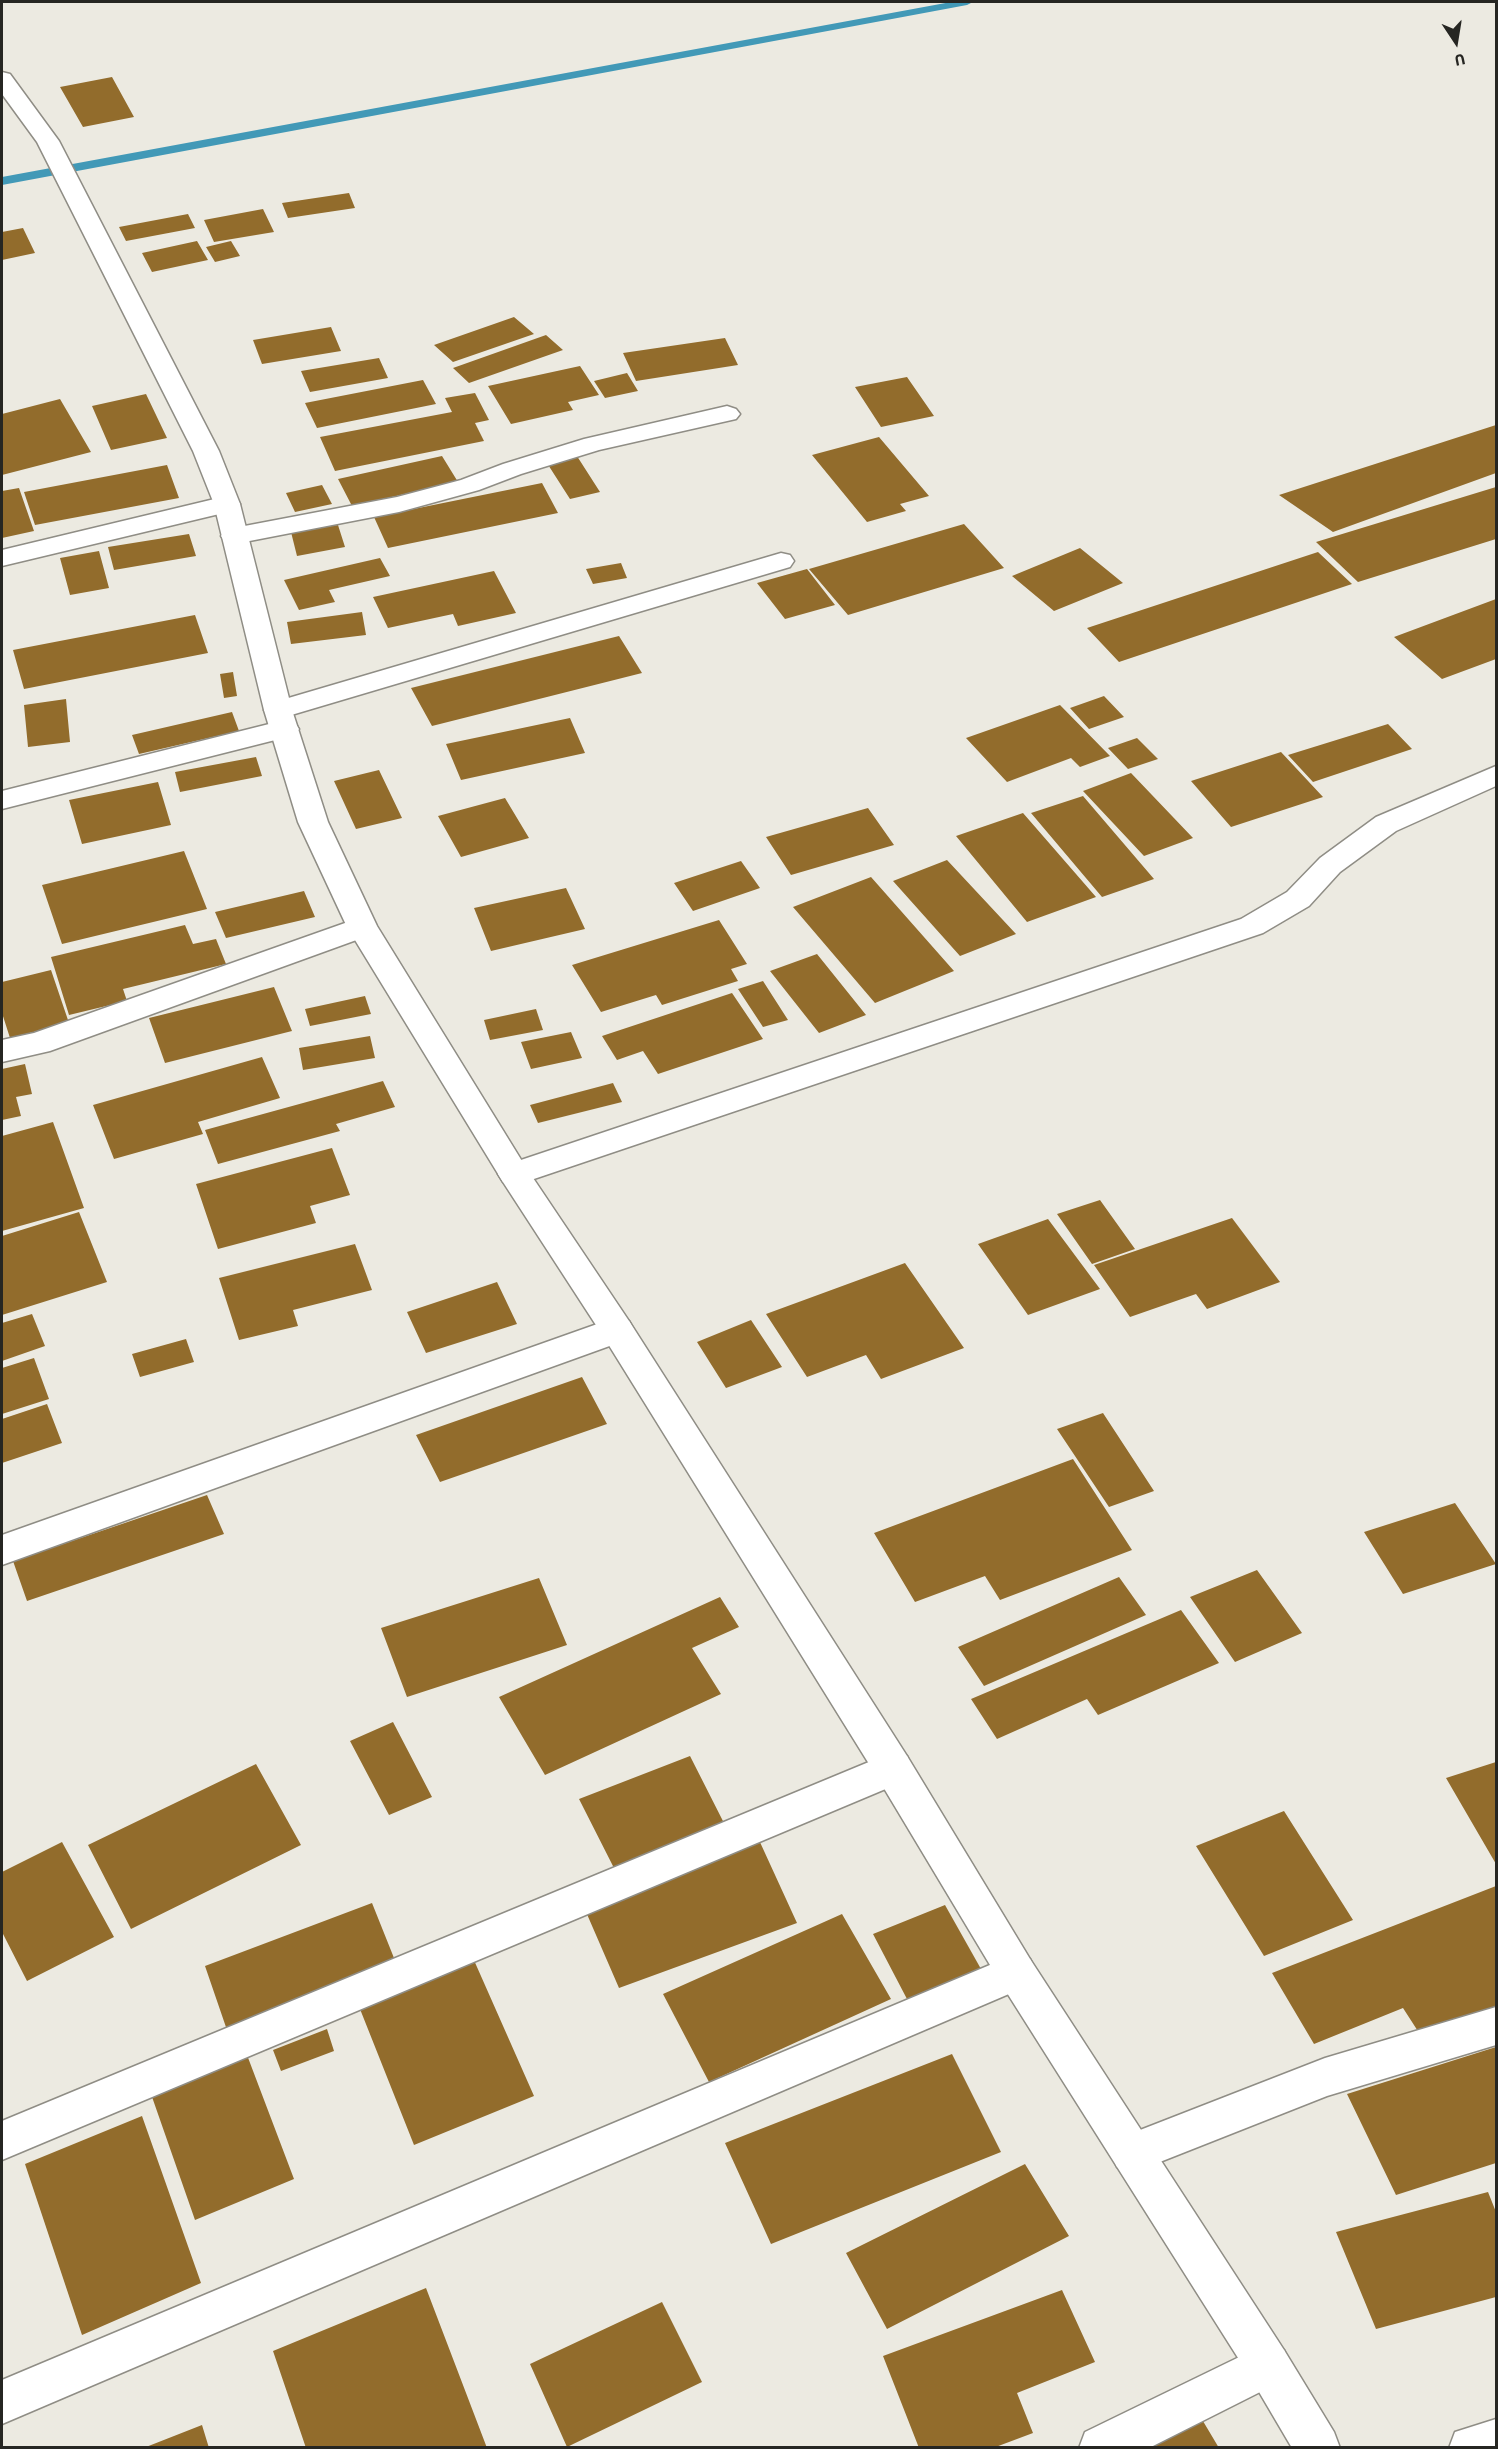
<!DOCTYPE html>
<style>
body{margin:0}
#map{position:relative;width:1498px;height:2449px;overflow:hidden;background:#eceae1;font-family:"Source Sans 3",sans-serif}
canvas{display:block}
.frame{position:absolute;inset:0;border:3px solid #262622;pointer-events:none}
.north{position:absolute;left:1426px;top:12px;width:60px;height:60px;-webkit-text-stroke:4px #eceae1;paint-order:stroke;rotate:168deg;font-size:16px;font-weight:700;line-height:24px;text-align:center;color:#262622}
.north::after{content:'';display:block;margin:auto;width:21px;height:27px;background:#262622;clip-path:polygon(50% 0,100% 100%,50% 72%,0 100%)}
</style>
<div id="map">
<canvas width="1498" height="2449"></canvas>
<div class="frame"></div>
<div class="north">U</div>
</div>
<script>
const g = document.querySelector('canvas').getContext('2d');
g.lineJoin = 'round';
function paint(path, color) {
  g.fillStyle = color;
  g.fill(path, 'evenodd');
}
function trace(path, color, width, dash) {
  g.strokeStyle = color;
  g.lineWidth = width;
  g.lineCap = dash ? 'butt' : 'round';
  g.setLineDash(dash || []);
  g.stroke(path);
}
paint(new Path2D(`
 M951,2H973L967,5L2,185V177Z`), '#4299b7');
paint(new Path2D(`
 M112,77L134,117L83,127L60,87Z
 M349,193L355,208L288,218L282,203Z
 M263,209L274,232L214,242L204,220Z
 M188,214L195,228L126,241L119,227Z
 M23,228L35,253L2,260V232Z
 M197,241L208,260L152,272L142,253Z
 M231,241L240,256L215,262L206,247Z
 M514,317L534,334L453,362L434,345Z
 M331,327L341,351L262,364L253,340Z
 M546,335L563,350L469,383L453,368Z
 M725,338L738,365L636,381L623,353Z
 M379,358L388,378L310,392L301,371Z
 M580,366L599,395L568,402L573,410L511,424L488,386Z
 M627,373L638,391L605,398L594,381Z
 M907,377L934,416L881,427L855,387Z
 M423,380L436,404L317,428L305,403Z
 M475,393L489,420L475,423L484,441L335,471L320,437L452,412L445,398Z
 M146,394L167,438L111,450L92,406Z
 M60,399L91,452L2,475V414Z
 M1496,425V473L1333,532L1279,495Z
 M879,437L929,496L900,504L906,511L867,522L812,455Z
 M575,453L600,492L570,499L545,460Z
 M442,456L458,482L352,506L338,479Z
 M167,465L179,498L35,525L24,492Z
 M542,483L558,513L388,548L374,517Z
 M322,485L332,504L295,512L286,493Z
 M1496,487V539L1358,582L1316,542Z
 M19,488L34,531L2,538V491Z
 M964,524L1004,568L848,615L809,569Z
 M338,525L345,547L297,556L291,532Z
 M189,534L196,556L114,570L108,547Z
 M1080,548L1123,583L1054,611L1012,576Z
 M99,551L109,588L70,595L60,558Z
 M1318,552L1352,584L1119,662L1087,628Z
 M380,558L390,576L329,590L335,602L299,610L284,580Z
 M621,563L627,578L593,584L586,569Z
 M807,569L835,605L785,619L757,583Z
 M494,571L516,613L458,626L453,614L388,628L373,597Z
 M1496,599V659L1442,679L1394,637Z
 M362,612L366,635L291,644L287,622Z
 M195,615L208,653L24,689L13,650Z
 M619,636L642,673L432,726L411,688Z
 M233,672L237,696L224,698L220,674Z
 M1104,696L1124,717L1089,729L1070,708Z
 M66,699L70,742L28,747L24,705Z
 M1060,705L1110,756L1080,767L1071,758L1007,782L966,738Z
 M232,712L239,731L139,754L132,735Z
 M570,718L585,753L461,780L446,744Z
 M1388,724L1412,749L1313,782L1288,755Z
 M1137,738L1158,759L1128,769L1108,748Z
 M1281,752L1323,797L1231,827L1191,781Z
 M256,757L262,776L180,792L175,772Z
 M379,770L402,818L356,829L334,781Z
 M1131,773L1193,838L1144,856L1083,791Z
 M158,782L171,825L82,844L69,800Z
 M1083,796L1154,879L1102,897L1031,813Z
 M505,798L529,838L461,857L438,816Z
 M868,808L894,845L791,875L766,837Z
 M1023,813L1096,897L1027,922L956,836Z
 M184,851L207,909L62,944L42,885Z
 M947,860L1016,934L960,956L893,881Z
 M741,861L760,888L693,911L674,883Z
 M871,877L954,971L875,1003L793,907Z
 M566,888L585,929L491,951L474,908Z
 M304,891L315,917L226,938L215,912Z
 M719,920L747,964L731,969L738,981L662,1005L656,995L601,1012L572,965Z
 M185,925L193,944L216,939L226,964L123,989L127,1001L69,1015L51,957Z
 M817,954L866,1015L819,1033L770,971Z
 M51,970L69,1023L10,1038L2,1013V982Z
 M763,981L788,1020L763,1027L738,989Z
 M274,987L292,1031L165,1063L149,1018Z
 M732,993L763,1039L658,1074L643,1051L617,1060L602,1036Z
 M365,996L371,1014L310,1026L305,1009Z
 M536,1009L543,1030L490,1040L484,1020Z
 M571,1032L582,1058L531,1069L521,1042Z
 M370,1036L375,1058L303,1070L299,1048Z
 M262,1057L280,1098L198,1122L203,1134L114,1159L93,1105Z
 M25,1064L32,1094L16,1097L21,1116L2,1120V1069Z
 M383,1081L395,1107L336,1124L340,1131L218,1164L205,1130Z
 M613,1083L622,1102L538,1123L530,1105Z
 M53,1122L84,1208L2,1231V1136Z
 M332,1148L350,1195L310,1206L316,1223L218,1249L196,1184Z
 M1100,1200L1135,1249L1092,1264L1057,1214Z
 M79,1212L107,1282L2,1315V1236Z
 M1232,1218L1280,1282L1207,1309L1196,1294L1130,1317L1094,1265Z
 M1048,1219L1100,1289L1028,1315L978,1244Z
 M355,1244L372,1290L293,1310L298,1326L239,1340L219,1278Z
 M905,1263L964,1348L881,1379L866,1355L807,1377L766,1314Z
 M497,1282L517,1324L426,1353L407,1312Z
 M32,1314L45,1346L2,1361V1323Z
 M751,1320L782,1367L726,1388L697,1342Z
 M186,1339L194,1362L140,1377L132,1354Z
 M34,1358L49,1399L2,1414V1368Z
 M582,1377L607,1424L440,1482L416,1435Z
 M47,1404L62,1443L2,1463V1419Z
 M1103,1413L1154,1491L1109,1507L1057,1429Z
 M1073,1459L1132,1550L1000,1600L985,1576L915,1602L874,1533Z
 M207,1495L224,1534L27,1601L13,1561Z
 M1455,1503L1496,1564L1403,1594L1364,1532Z
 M1257,1570L1302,1633L1235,1662L1190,1597Z
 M1119,1577L1146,1615L984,1686L958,1647Z
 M539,1578L567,1645L407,1697L381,1628Z
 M720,1597L739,1627L692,1648L721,1694L545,1775L499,1697Z
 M1181,1610L1219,1663L1098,1715L1087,1699L997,1739L971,1699Z
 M393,1722L432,1797L389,1815L350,1741Z
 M690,1756L727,1829L616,1872L579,1799Z
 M1496,1762V1864L1446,1778Z
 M256,1764L301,1845L131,1929L88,1845Z
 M1284,1811L1353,1920L1264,1956L1196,1846Z
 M759,1840L797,1923L619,1988L583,1905Z
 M62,1842L114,1937L27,1981L2,1932V1872Z
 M1496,1886V2010L1423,2039L1403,2008L1314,2044L1272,1973Z
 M372,1903L398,1968L228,2033L205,1966Z
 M945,1905L981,1969L907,1999L873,1934Z
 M842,1914L891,1999L709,2082L663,1994Z
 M473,1958L534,2096L414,2145L358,2004Z
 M327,2029L334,2051L281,2071L273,2050Z
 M1496,2047V2163L1396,2195L1347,2094Z
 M952,2054L1001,2152L771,2244L725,2143Z
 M247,2055L294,2179L195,2220L151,2094Z
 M142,2116L201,2283L82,2335L25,2164Z
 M1025,2164L1069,2236L887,2329L846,2253Z
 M1488,2192L1496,2212V2297L1376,2329L1336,2232Z
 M426,2288L487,2448H306L273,2351Z
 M1062,2290L1095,2362L1017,2393L1033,2433L993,2448H919L883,2356Z
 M662,2302L702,2382L567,2447L530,2364Z
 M1194,2406L1219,2448H1115Z
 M202,2425L209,2448H146V2447Z`), '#926c2c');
const street = new Path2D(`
 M727,406L736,409L740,414L736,419L599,450L521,474L479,490L399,512L234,544L225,542L221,536L225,530L234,528L397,497L461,480L503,464L584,439Z
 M227,496L236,498L240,504L236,510L2,566V550Z
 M781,553L790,555L794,561L790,567L288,716L278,719L268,716L264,710L268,704Z
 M285,720L295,723L299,729L295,735L2,809V791Z
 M1496,766V786L1396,831L1340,872L1309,906L1263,933L525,1182L514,1186L503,1182L498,1174L503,1166L1241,919L1287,892L1320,858L1376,817Z
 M362,917L373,920L377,927L373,934L50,1051L2,1062V1040L34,1033Z
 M617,1317L629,1321L634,1330L629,1339L2,1565V1535Z
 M893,1752L907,1756L912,1768L907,1780L2,2160V2121Z
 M1016,1954L1030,1959L1036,1972L1030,1985L2,2424V2380Z
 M1496,2007V2045L1327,2096L1132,2173L1117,2167L1111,2153L1117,2139L1325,2058Z
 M1268,2343L1284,2350L1290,2365L1284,2380L1149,2448H1079L1085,2432Z
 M1496,2419V2448H1449L1455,2432Z`);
const secondary = new Path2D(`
 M2,72L10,74L59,141L219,451L240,504L292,710L328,822L377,926L525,1166L629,1321L907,1756L1030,1959L1284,2350L1334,2432L1340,2448H1292L1252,2380L1002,1985L879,1780L605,1339L503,1182L347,927L298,822L264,710L214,504L193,451L37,142L2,94Z`);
trace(street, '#8f8d85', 3);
trace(secondary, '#8f8d85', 3);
paint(street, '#fff');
paint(secondary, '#fff');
</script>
